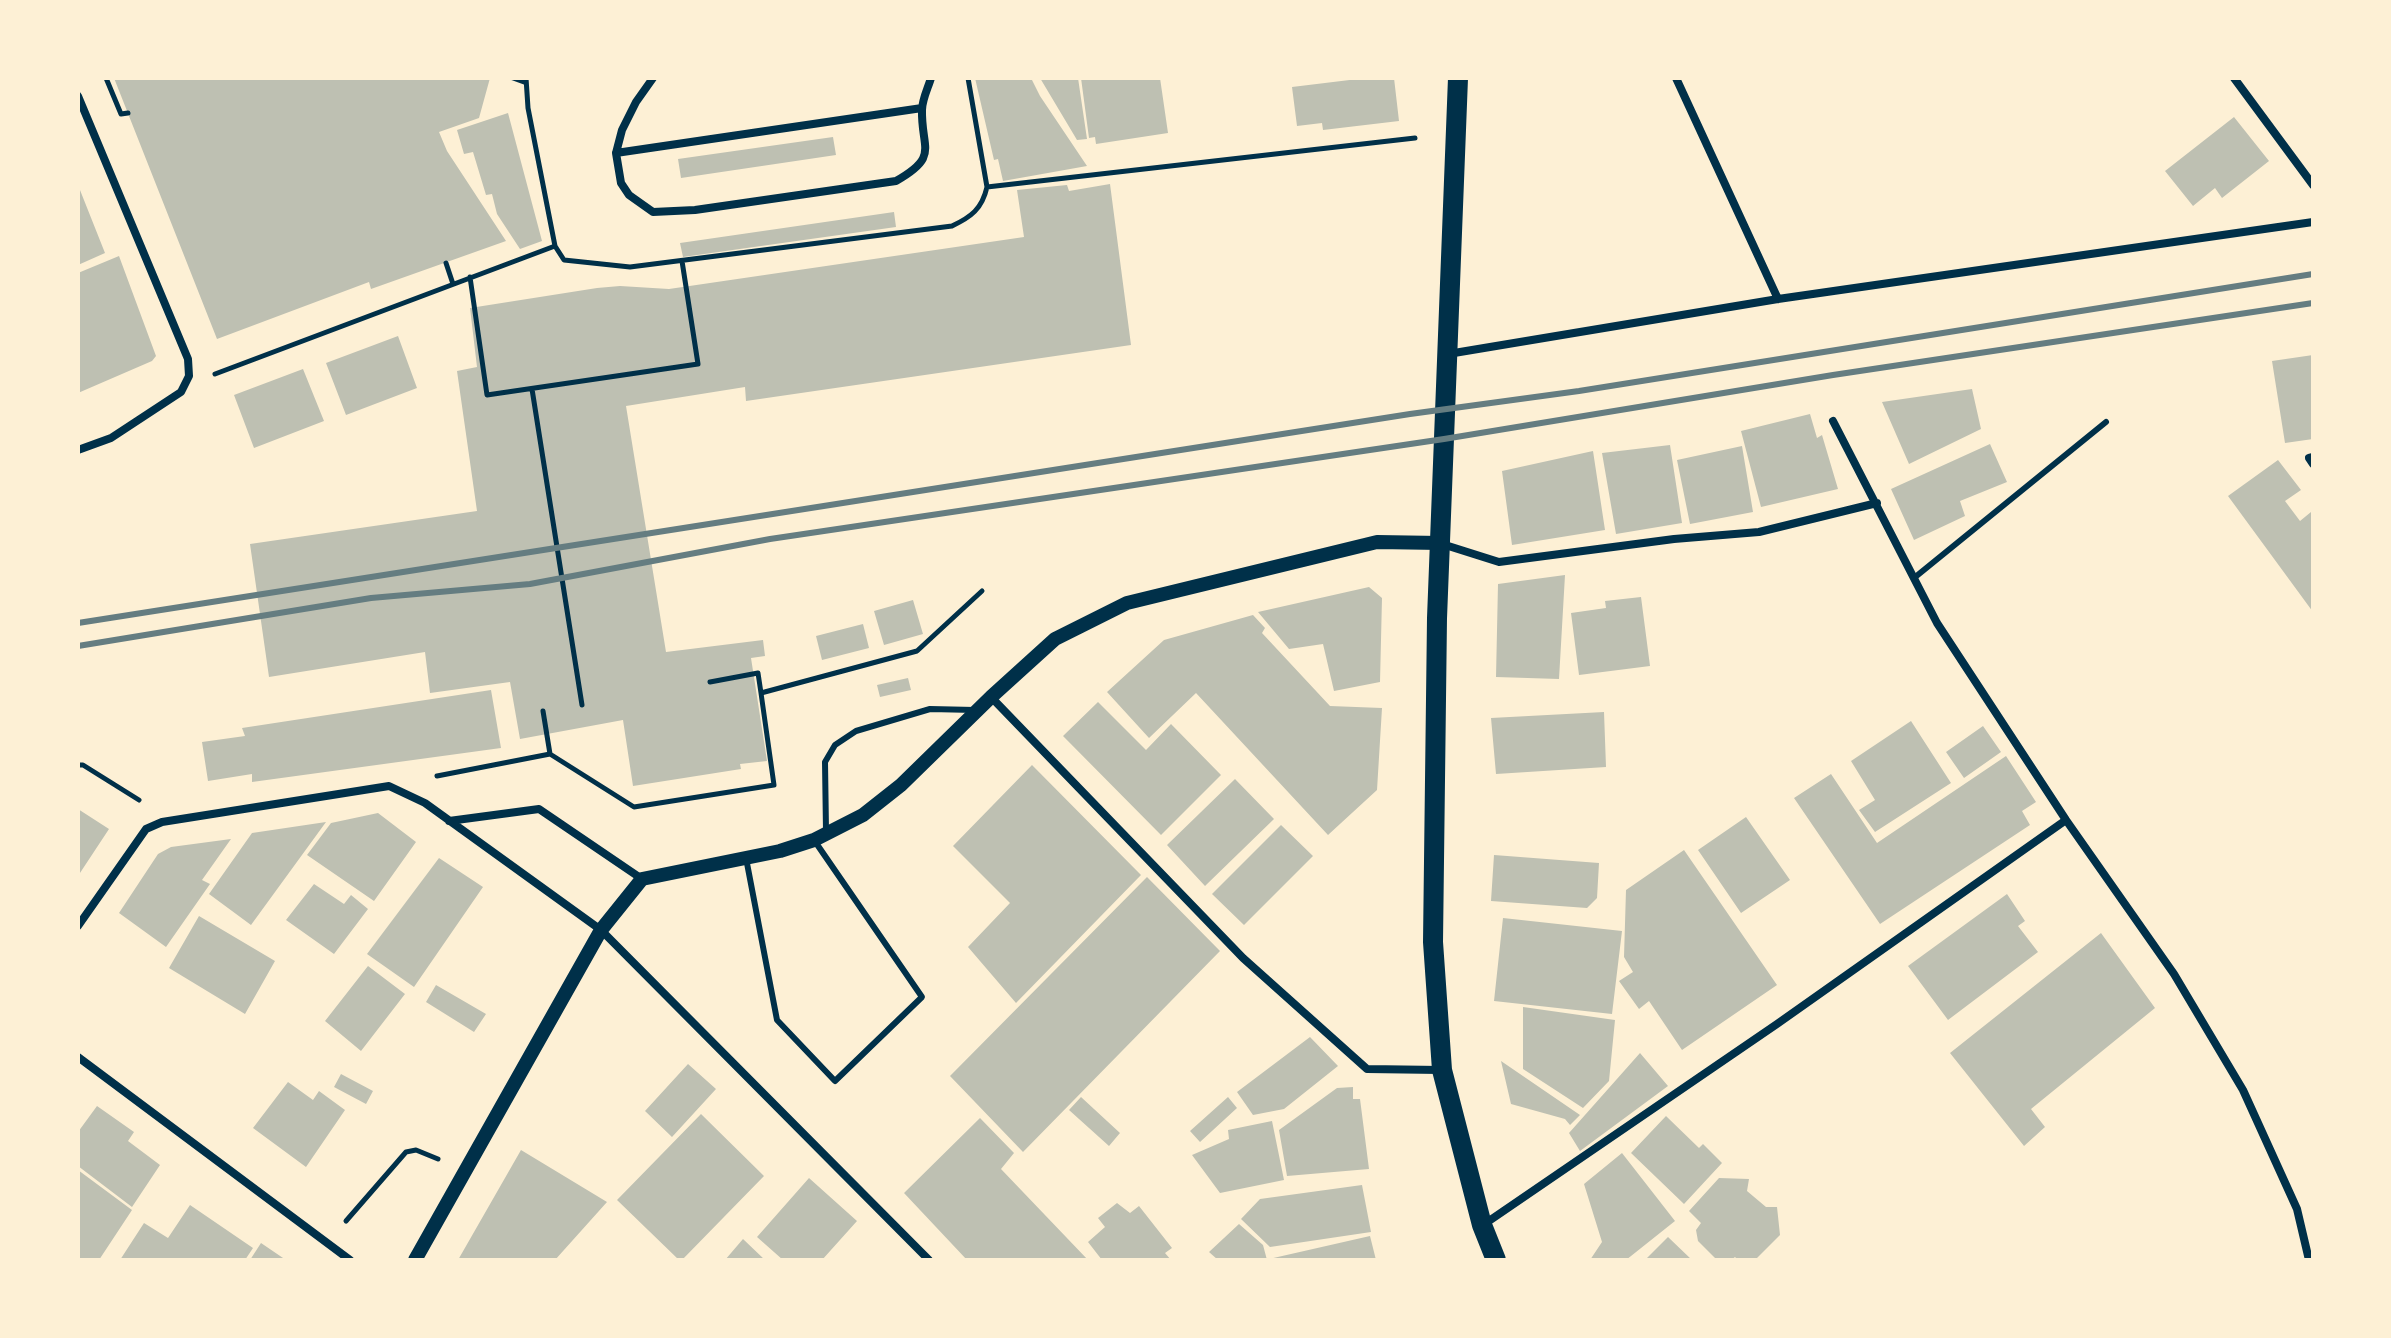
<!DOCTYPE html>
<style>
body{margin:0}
#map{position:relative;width:2391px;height:1338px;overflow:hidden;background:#fdf0d5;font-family:Georgia,serif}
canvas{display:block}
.frame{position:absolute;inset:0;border:80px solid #fdf0d5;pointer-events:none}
</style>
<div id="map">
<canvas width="2391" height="1338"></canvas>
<div class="frame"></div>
</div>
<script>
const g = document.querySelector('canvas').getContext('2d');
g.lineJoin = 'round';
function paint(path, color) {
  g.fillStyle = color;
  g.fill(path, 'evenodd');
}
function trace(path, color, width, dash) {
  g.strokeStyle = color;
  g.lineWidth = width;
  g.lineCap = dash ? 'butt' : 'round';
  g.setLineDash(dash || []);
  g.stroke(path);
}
paint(new Path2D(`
 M114,78H490L479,118L439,132L447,151L506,241L371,289L369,282L217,339Z
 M975,78H1031L1040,96L1087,166L1003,181L998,159L994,160Z
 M1040,78H1078L1087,139L1077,140Z
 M1081,78H1160L1168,133L1096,144L1095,137L1089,138Z
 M1366,78H1394L1399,121L1323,130L1322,123L1297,126L1292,87Z
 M508,113L542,241L520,249L497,214L492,194L486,195L473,152L464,154L457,130Z
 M2234,117L2269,161L2222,198L2215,188L2193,206L2165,171Z
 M833,137L836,155L681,178L678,159Z
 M1110,184L1131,345L746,401L745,387L626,406L666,652L763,640L765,656L751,658L767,761L740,764L741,769L633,786L623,720L520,739L510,682L430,693L425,652L269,677L250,544L477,511L457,371L477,367L470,308L597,288L620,286L669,289L1024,237L1017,190L1067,185L1069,191Z
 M78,185L105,253L78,265Z
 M894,212L896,227L683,257L680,243Z
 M119,256L156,356L152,361L78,393V273Z
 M398,336L417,388L346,415L326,363Z
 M2313,355V439L2285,443L2272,361Z
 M303,369L324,421L254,448L234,395Z
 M1972,389L1981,429L1909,464L1882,402Z
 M1810,414L1817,438L1822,435L1838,489L1761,507L1741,431Z
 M1990,444L2007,482L1960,501L1965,516L1914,540L1891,489Z
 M1670,445L1682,523L1616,534L1602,453Z
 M1742,446L1753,512L1690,524L1677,460Z
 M1593,451L1605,530L1512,545L1502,471Z
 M2278,460L2301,490L2285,501L2300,521L2311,512L2313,516V612L2228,496Z
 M1565,575L1559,679L1496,677L1498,584Z
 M1369,587L1382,598L1380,682L1334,691L1323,644L1289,649L1258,612Z
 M1641,597L1650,666L1579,675L1571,613L1606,608L1605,601Z
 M913,600L923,634L884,645L874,611Z
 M1253,615L1265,628L1262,633L1330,706L1382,708L1377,790L1328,835L1196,693L1149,738L1107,692L1164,640Z
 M863,624L869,648L822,660L816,636Z
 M908,678L911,690L880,697L877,685Z
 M491,690L501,748L252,782V774L208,781L202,742L245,736L242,728Z
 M1098,702L1146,750L1171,724L1221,775L1161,835L1063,736Z
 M1604,712L1606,767L1496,774L1491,718Z
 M1911,721L1951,783L1875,832L1859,810L1875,800L1851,761Z
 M1983,726L2001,752L1964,778L1946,752Z
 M2006,756L2036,802L2022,811L2030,825L1880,924L1794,798L1831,774L1877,843Z
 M1032,765L1141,875L1016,1003L968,947L1010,903L953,846Z
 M1235,779L1274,819L1205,886L1167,845Z
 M78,809L109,829L78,876Z
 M378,813L416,842L374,901L307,855L331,823Z
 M1746,817L1790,880L1741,913L1698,850Z
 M326,822L251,925L209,894L252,833Z
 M1281,825L1313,856L1244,925L1212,894Z
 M231,839L202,880L210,884L166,947L119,913L158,854L171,847Z
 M1684,850L1777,985L1682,1050L1649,1001L1639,1009L1619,981L1633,972L1624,957L1626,890Z
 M1494,855L1599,863L1597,898L1587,908L1491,901Z
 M439,858L483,887L414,987L367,954Z
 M1147,877L1220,951L1023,1152L950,1076Z
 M314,884L344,904L351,895L368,909L334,954L286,920Z
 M2007,894L2025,921L2018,926L2038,952L1948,1020L1908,966Z
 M199,916L275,961L245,1014L169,968Z
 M1503,918L1622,931L1612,1014L1494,1001Z
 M2101,933L2155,1008L2031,1109L2045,1127L2024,1146L1950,1053Z
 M368,966L405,994L361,1051L325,1021Z
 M436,985L486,1014L474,1032L426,1002Z
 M1523,1007L1615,1020L1609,1081L1583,1108L1523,1069Z
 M1310,1037L1338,1066L1284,1109L1253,1115L1237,1092Z
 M1640,1053L1668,1086L1580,1151L1569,1133Z
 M1501,1061L1580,1115L1570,1125L1565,1119L1511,1104Z
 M688,1064L716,1089L672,1137L645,1111Z
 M341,1074L373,1091L366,1104L334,1087Z
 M288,1082L313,1100L319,1091L345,1110L306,1167L253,1128Z
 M1353,1087V1099H1360L1369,1169L1287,1176L1279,1130L1337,1088Z
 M1081,1097L1120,1133L1109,1146L1069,1110Z
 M1228,1097L1237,1108L1200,1142L1190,1131Z
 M97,1106L134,1132L128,1141L160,1165L132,1207L78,1166V1132Z
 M701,1114L764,1176L682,1260H679L617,1200Z
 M1666,1116L1699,1148L1703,1144L1722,1163L1684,1204L1631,1153Z
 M980,1118L1014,1153L1001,1169L1088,1260H967L904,1193Z
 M1272,1121L1284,1180L1220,1193L1192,1155L1229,1139L1228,1130Z
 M521,1150L607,1202L555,1260H458Z
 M1622,1153L1675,1221L1626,1260H1590L1602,1242L1584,1184Z
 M78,1170L132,1210L99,1260H78Z
 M809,1178L857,1221L822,1260H783L757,1237Z
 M1719,1178L1749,1179L1747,1191L1766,1207H1777L1780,1235L1755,1260H1738L1735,1257L1731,1260H1717L1698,1241L1696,1230L1701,1223L1689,1211Z
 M1362,1185L1371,1232L1270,1247L1241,1219L1260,1199Z
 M1117,1203L1130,1213L1139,1206L1172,1248L1165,1253L1171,1260H1102L1088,1242L1105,1227L1098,1218Z
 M190,1205L253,1248L245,1260H120L144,1223L168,1238Z
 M1239,1224L1263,1245L1267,1260H1218L1209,1252Z
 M1370,1236L1376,1260H1269V1259Z
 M1668,1237L1692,1260H1645Z
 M743,1239L765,1260H725Z
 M261,1243L286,1260H250Z`), '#bec0b2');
trace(new Path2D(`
 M106,78L121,114L128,113
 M513,78L524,82
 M526,78L528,108L555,246L564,260L630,267L952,226C971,217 982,209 987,187L968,78
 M987,187L1415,138
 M446,263L453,284
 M470,277L487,395L698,364L682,261
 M215,374L555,246
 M532,389L582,705
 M710,682L758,673L761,693
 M543,711L550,754
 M78,765H83L139,800
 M437,776L550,754L634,807L774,785L761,693L917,651L982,591
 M346,1221L406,1152L416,1150L438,1159`), '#003049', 5);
trace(new Path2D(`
 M1914,578L2106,422
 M826,831L825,762L835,745L856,731L930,709L975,710
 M746,858L777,1020L835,1081L922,997L814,840`), '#003049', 6);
trace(new Path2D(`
 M653,78L636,102L622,130L616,153L621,183L629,195L653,212L695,210L896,181C940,156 921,149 922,110C922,100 928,88 931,78
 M1676,78L1778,299
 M2234,78L2313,185
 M78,96L188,359L189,376L181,392L111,438L78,450
 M616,153L922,108
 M1448,354L1778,299L2313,222
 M1833,421L1937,623L2066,820L2174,974L2243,1090L2297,1209L2309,1260
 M2313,457L2309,458L2313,464
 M1442,544L1499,562L1674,539L1759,532L1877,503
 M991,697L1243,958L1367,1069L1440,1070
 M449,821L539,809L642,879
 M78,926L146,829L162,822L389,786L425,803L601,930L929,1260
 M78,1057L350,1260
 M1483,1225L1777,1024L2066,820`), '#003049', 8);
trace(new Path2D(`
 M415,1260L601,930L642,879L780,851L814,840L863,815L901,785L991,697L1055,639L1127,603L1377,542L1440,543`), '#003049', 14);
trace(new Path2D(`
 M1458,78L1437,618L1433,942L1442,1070L1482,1225L1496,1260`), '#003049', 20);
trace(new Path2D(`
 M78,623L1410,414L1579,391L2313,274
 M78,646L371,598L530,584L770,539L1444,439L1833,375L2313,303`), '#657d81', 6);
</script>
